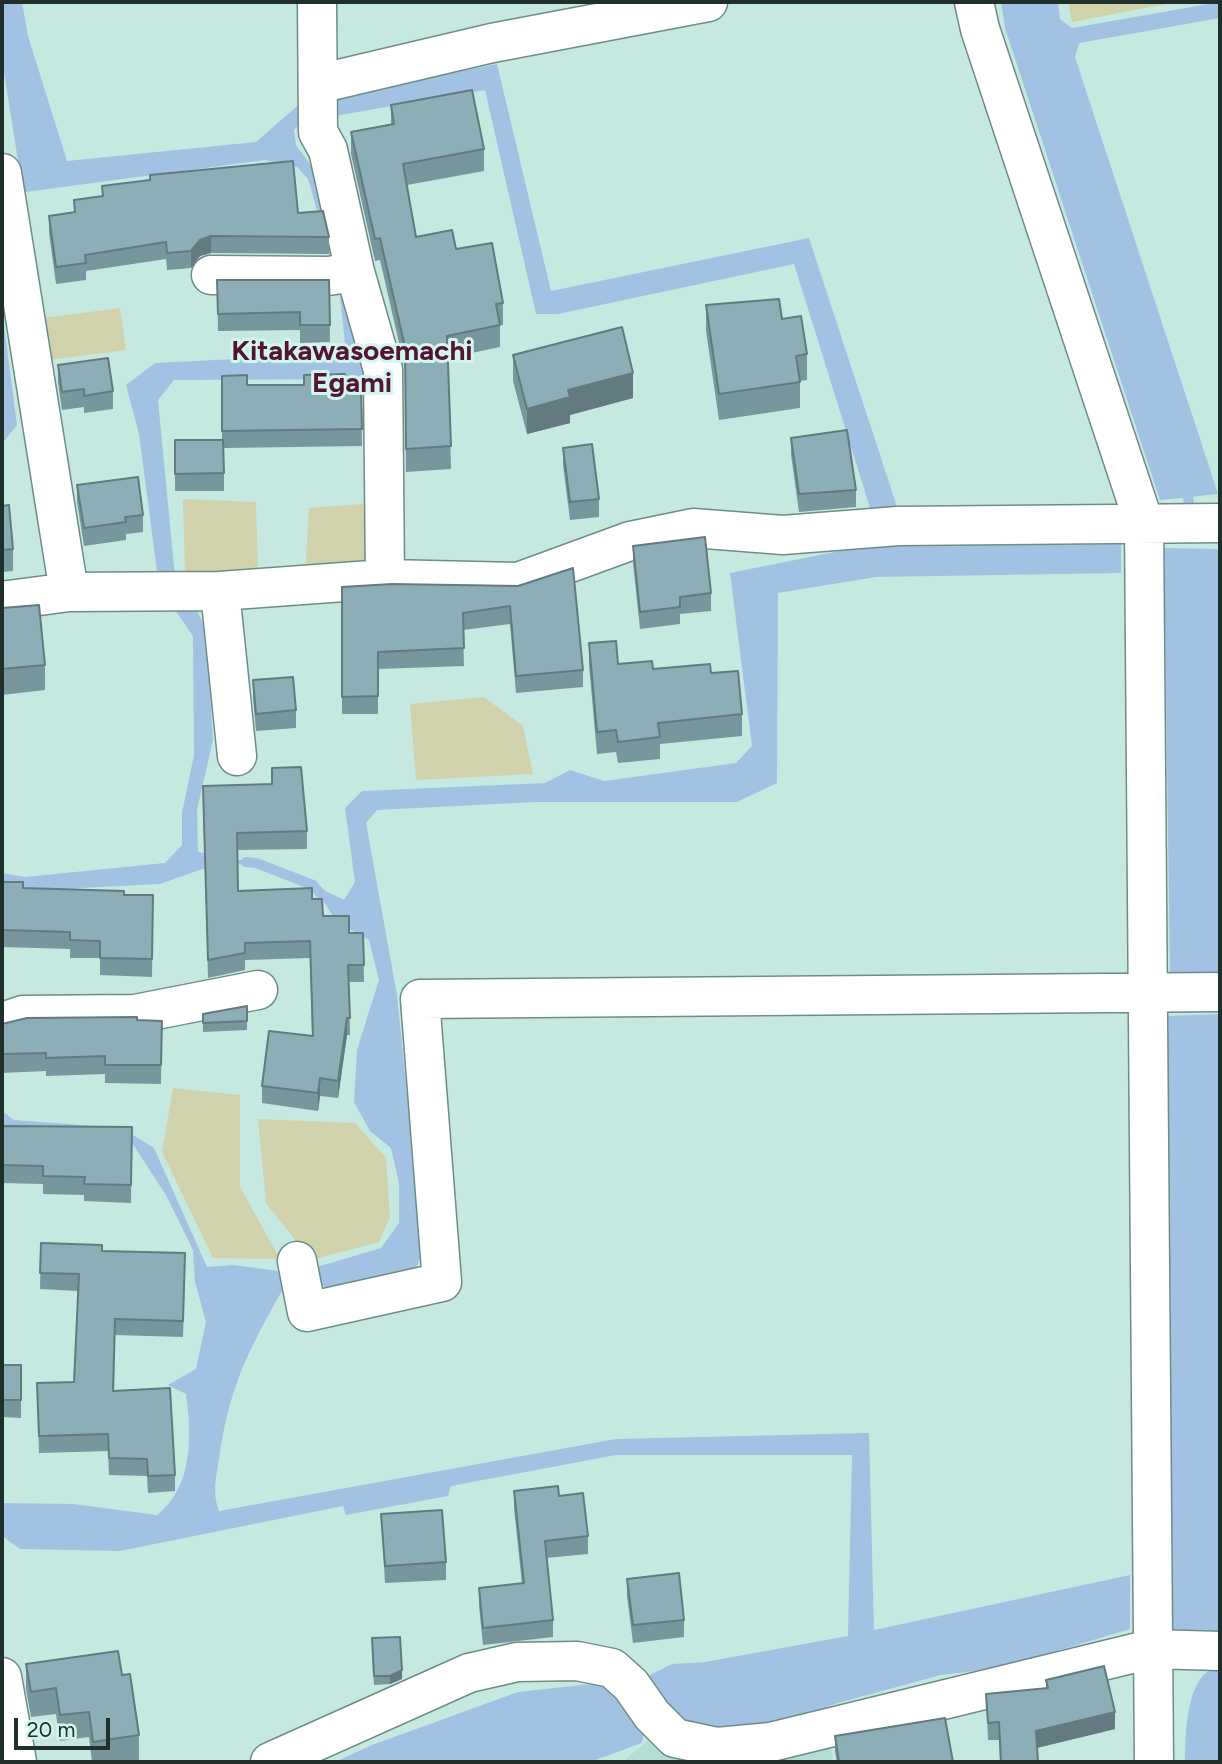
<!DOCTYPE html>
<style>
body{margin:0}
#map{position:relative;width:1222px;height:1764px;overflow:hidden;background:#c5e9e1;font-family:Figtree,sans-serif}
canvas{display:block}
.frame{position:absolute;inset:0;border:4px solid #212f2c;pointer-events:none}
.scale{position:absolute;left:14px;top:1718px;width:96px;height:32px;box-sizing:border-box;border:4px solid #212f2c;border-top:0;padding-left:9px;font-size:21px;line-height:24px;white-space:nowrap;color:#212f2c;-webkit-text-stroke:5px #d2f6ee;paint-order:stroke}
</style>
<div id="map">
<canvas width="1222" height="1764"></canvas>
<div class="frame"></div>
<div class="scale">20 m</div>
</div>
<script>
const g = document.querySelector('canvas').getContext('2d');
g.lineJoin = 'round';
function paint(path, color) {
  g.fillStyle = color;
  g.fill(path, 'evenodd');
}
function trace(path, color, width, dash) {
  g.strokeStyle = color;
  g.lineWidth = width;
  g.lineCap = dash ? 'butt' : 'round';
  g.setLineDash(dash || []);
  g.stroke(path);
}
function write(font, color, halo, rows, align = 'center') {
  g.font = font + ' Figtree,sans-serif';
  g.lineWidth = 6;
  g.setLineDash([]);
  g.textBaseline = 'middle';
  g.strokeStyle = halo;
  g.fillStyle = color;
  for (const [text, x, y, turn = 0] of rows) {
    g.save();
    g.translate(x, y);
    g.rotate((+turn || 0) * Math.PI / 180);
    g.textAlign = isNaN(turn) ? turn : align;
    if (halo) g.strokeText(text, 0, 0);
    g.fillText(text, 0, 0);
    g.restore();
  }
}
paint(new Path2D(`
 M828,1733L833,1762H617L625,1760L654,1735Z`), '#b2ded5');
paint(new Path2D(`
 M1068,2H1176L1072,22Z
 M120,308L126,350L41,361L36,319Z
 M183,499L256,502L258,574H185Z
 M375,503L377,569L305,574L309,508Z
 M484,697L523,726L533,774L416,780L410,704Z
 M173,1088L240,1095V1187L280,1259L213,1258L162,1152Z
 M258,1119L355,1123L386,1158L390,1217L379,1242L311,1260L266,1203Z`), '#cfd2aa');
paint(new Path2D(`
 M2,2H22L28,36L67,161L256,142L303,101L306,118L294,130L296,145L315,171L340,261L333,266L308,179L297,167L265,160L18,193L19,167L2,60Z
 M1001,2H1058L1060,19L1072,28L1220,2V18L1079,43L1075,57L1218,494L1160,500L1005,28Z
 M497,64L551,291L809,238L898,510L871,511L794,264L558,314H536L485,90L334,116L330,98Z
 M351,295L367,379L174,380L158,400L175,577L158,579L139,434L126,385L155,363L335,354L345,344L340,296Z
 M2,310L17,425L2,444Z
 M1121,540V573L876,577L778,593L777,783L737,802H536L377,810L366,823L397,995L423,1251L415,1271L331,1291L310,1277L317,1267L381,1248L399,1223V1183L391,1148L370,1131L354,1102L357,1050L379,980L369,940L337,922L313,885L344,900L355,882L345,808L362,791L545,783L570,770L604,781L736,763L752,746L730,573L885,542Z
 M1164,548L1220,549V973L1170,972Z
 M194,606L206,628L213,740L197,810L198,852L256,863L208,867L160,884L2,892V873L25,877L165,863L182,845V813L194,755L193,636L173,607Z
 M1220,1014V1636L1181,1635L1170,1628L1167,1016Z
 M2,1111L14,1120L122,1128L154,1148L207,1267L234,1265L278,1271L283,1289C248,1351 229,1387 219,1459C216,1477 212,1494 219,1511L616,1439L869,1433L874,1630L1130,1575V1629L1000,1668L941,1675L838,1703L771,1726L712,1728L683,1723L642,1679L672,1664L705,1662L848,1636L852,1455H616L451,1486L448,1496L346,1515L343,1506L120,1551L20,1549L2,1536V1503L73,1504L157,1515C193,1487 192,1435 186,1394L168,1385L196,1369L206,1322L195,1282L193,1250L166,1195L132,1143L76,1130L2,1126Z
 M1220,1667V1762H1185C1186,1735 1185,1671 1220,1667Z
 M610,1682L646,1724L642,1743L590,1762H335L372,1745L518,1692Z`), '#a2c2e3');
trace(new Path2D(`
 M1187,484L1190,517
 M246,862L256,863L313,885L321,894`), '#a2c2e3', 10);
const minor = new Path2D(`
 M317,2L318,132L328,150L355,272L383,370L385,579
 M974,2L980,29L1144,523L1154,1762
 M318,84L492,43L708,2
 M2,173L69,592
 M211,275L328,276L355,272
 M220,591L237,756
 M2,601L69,592L220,591L385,579L518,582L630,541L693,528L783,535L898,526L1220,523
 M2,1022L23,1015L135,1014L258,990
 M297,1261L307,1312L442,1282L420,999L1220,992
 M2,1677L17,1762
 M270,1762L469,1673L517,1662L577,1661L612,1668L631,1685L652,1715L675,1738L717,1747L771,1742L1151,1649L1220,1651`);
trace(minor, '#6c8d86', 41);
trace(minor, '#fff', 38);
paint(new Path2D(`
 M391,105L484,149V171L407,185L416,237L456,249L503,303V325H500V347L448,358L451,469L406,472L405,369L380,260L375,261L351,154V132L391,124Z
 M102,186L298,213L329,237V254L211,253L200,256L191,268L167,270L166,259L86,271V280L56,284L49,233V216L74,212V200L102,196Z
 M217,280H329L330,342L300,343V330L218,331Z
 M706,305L782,319L807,354V380L800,381V408L719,420L706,331Z
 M513,355L633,398L570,415V423L527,434L513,381Z
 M58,365L113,391V409L84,413V407L62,410L58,383Z
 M222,376L247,385L345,388L361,387L362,446L224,448V491H175V440H222Z
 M791,438L856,490V507L799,512L791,455Z
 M563,448L599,499V517L570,520L563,465Z
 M77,485L143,515V532L126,534V540L84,546L77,502Z
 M2,506L13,549V571L2,572Z
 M633,546L711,593V611L680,614V624L640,629L633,563Z
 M518,586L583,670V687L516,693L510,624L463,630L464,666L378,669V714H342V587Z
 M2,608L45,665V690L2,695Z
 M589,643L618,664L653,669L711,673L742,714V736L660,744V759L618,763L616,752L597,754L589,665Z
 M253,680L296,710V728L256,731L253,698Z
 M203,804L307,831V849L237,850L238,891L312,899L323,916L349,933H363L364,982H349L350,1035H347L338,1098L320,1096L318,1111L262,1103V1086L312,1036L310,958L245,960V970L208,978Z
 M2,882L23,888L124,895H153L152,977L100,975V958H70V949L2,947Z
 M247,1006V1030L203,1032V1014Z
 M137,1020L162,1021L161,1084L105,1083V1074L46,1076V1071L2,1073V1024Z
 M2,1126L132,1127L131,1203L84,1201V1195L43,1194V1184L2,1183Z
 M41,1243L102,1251L185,1270L183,1337L115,1335L114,1391L175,1475V1491L148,1493L147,1476L109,1475L108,1451L39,1453L37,1383L74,1382L78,1291L40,1289Z
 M2,1365H21V1418L2,1417Z
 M514,1491L559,1496L588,1536V1554L546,1558L553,1620V1637L483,1645L479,1606V1588L522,1584L514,1508Z
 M381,1514L446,1562V1580L385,1583Z
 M627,1579L684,1620V1637L633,1643L627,1596Z
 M372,1647L402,1679L390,1684L374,1685Z
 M26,1664L122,1675L139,1735V1761L128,1762H92L89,1737L60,1741L56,1714L31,1717L26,1689Z
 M1046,1680L1115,1729L1037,1748L1038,1762H1000L999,1740H988L986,1694L1046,1689Z
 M835,1736L953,1762H837L835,1752Z`), '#78969d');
paint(new Path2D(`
 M211,236V253L200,256L191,268V251L200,240Z
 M633,373V398L570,415V423L527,434V409L568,390Z
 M347,1018V1035L338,1098V1081Z
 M320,1078V1096L318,1111V1093Z
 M402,1670V1679L390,1684V1676Z
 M1115,1712V1729L1036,1748V1731Z`), '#627a80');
const building = new Path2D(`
 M472,90L484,149L403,164L416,237L452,230L456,249L492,243L503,303L496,304L500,325L447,336L451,446L406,449L405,347L380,238L375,239L351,132L394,124L391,105Z
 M293,161L298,213L323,211L329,237L211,236L200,240L191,251L167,253L166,242L85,255L86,263L56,267L49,216L75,212L74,200L103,196L102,186L150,180V175Z
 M217,280H329L330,325H300V312L218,314Z
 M779,299L782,319L801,316L807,354L796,356L800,382L719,394L706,305Z
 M622,327L633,373L568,390L570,397L527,409L513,355Z
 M108,358L113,391L84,396V389L62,392L58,365Z
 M345,374V388L361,387L362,429L222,431V376L247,375V385H304V375Z
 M847,430L856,490L799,494L791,438Z
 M175,440H223L224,473L175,474Z
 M592,444L599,499L570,502L563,448Z
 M138,477L143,515L125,517L126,522L84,528L77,485Z
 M9,505L13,549L2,550V506Z
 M705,537L711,593L680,597V607L640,612L633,546Z
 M573,568L583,670L516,676L510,606L463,613L464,648L378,652V696L342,697V587L392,584L518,586Z
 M39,605L45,665L2,669V608Z
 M616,641L618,664L652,661L653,669L710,664L711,673L738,671L742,714L658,723L660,737L618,742L616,730L597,732L589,643Z
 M293,677L296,710L256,714L253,680Z
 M301,767L307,831L237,833L238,891L312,888V899H322L323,916H349V933H363L364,965H348L350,1018H347L338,1081L320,1078L318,1093L262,1086L269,1031L313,1036L310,941L245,943V953L208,960L203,786L272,784V768Z
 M2,882H23V888L124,891V895H153L152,959L100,958V941L70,940V932L2,930Z
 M247,1006V1021L203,1023V1014Z
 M137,1017V1020L162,1021L161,1065H105V1056L46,1058V1053L2,1054V1024L27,1018Z
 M2,1126L132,1127L131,1185L84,1184L85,1177L43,1176V1166L2,1165Z
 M41,1243L102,1245V1251L185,1253L183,1321L115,1319L113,1391L170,1388L175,1475L148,1476L147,1459L109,1458L108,1434L39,1436L37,1383L74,1382L79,1274L40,1273Z
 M2,1365H21V1400H2Z
 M558,1486L559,1496L583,1493L588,1536L545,1541L553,1620L483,1628L479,1588L524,1583L514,1491Z
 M442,1510L446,1562L385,1566L381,1514Z
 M679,1573L684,1620L633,1625L627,1579Z
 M400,1637L402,1670L390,1676H374L372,1638Z
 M118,1651L122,1675L130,1674L139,1735L93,1742L89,1712L60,1715L56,1688L31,1692L26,1664Z
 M1104,1666L1115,1712L1036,1731L1038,1762H1001L999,1722L988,1723L986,1694L1048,1688L1046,1680Z
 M945,1718L953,1762H839L835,1736Z`);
paint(building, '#8caeb7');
trace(building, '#627a80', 2);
write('bold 28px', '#541434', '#d2f6ee', [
 ["Kitakawasoemachi",352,352],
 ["Egami",352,384]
]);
</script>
